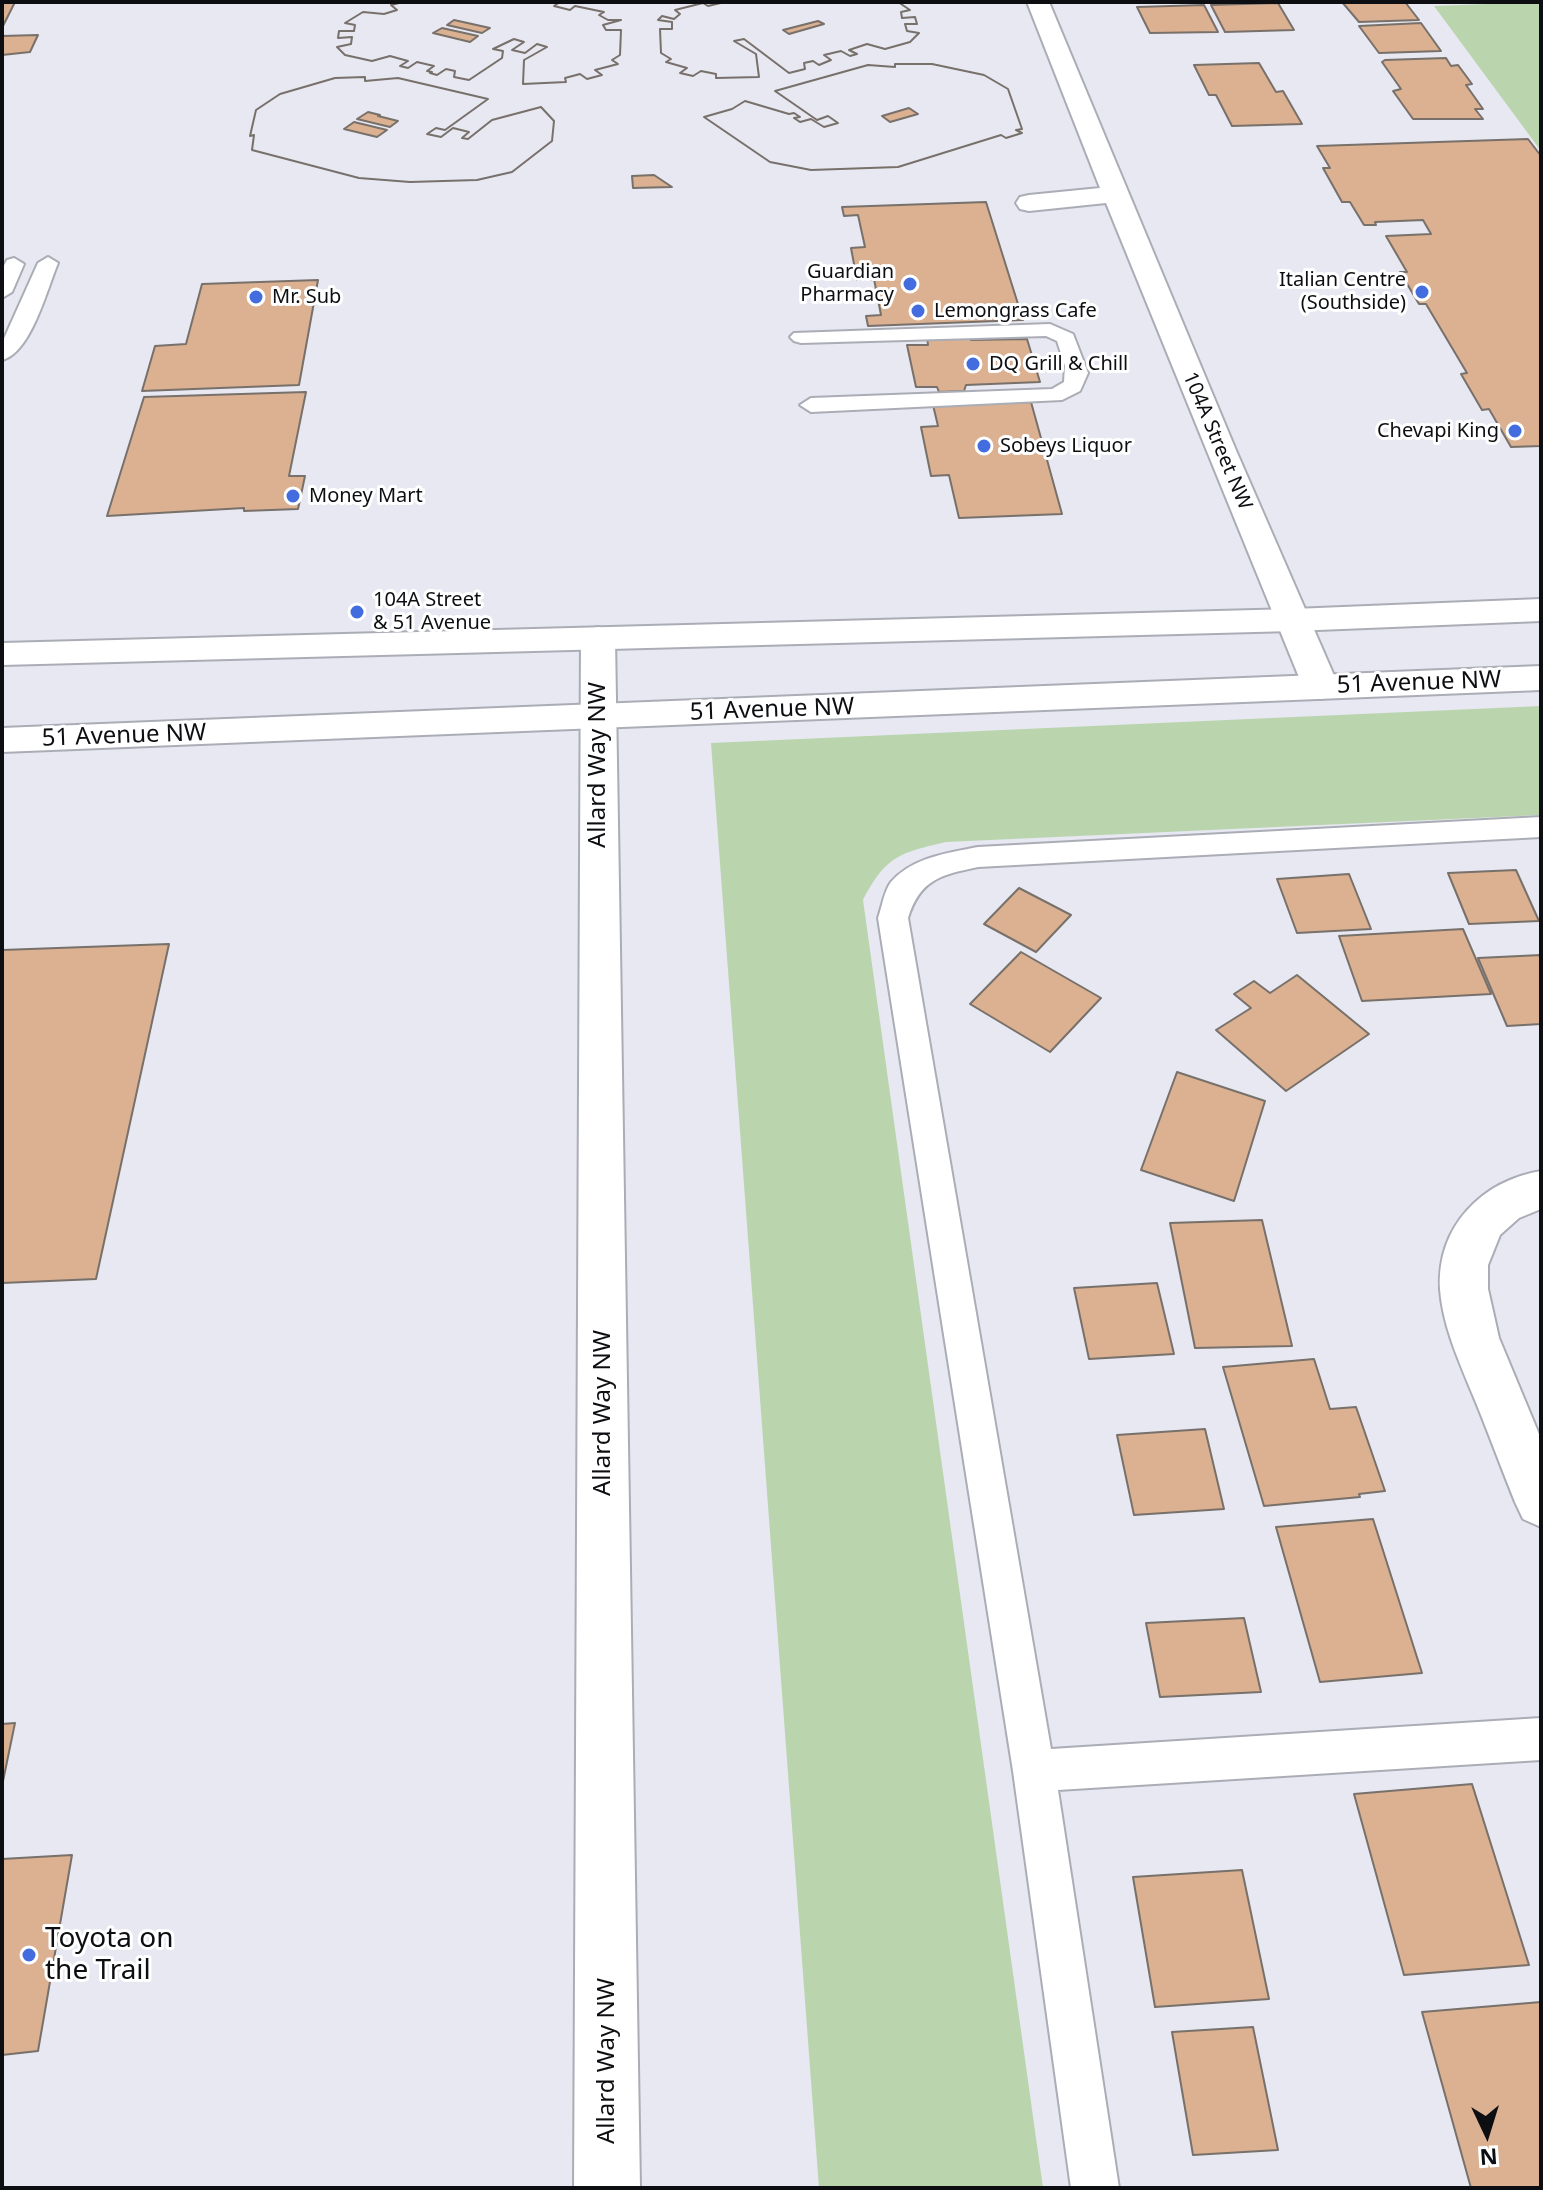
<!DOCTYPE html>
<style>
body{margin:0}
#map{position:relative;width:1543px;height:2190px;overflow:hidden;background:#e7e8f2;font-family:"Noto Sans",sans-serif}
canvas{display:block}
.frame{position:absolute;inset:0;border:4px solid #0d0e11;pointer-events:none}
.north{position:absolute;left:1447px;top:2094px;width:80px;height:80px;-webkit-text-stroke:6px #fff;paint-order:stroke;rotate:176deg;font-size:22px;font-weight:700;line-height:32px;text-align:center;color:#0d0e11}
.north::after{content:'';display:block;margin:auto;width:28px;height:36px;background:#0d0e11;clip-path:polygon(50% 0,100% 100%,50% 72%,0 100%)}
</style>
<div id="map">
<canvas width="1543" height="2190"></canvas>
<div class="frame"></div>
<div class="north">N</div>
</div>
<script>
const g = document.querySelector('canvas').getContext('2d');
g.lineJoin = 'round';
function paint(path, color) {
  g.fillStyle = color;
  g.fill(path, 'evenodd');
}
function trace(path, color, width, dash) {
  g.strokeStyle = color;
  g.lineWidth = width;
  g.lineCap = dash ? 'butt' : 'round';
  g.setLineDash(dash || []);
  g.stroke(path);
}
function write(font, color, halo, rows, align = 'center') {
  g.font = font + ' "Noto Sans",sans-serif';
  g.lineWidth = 6;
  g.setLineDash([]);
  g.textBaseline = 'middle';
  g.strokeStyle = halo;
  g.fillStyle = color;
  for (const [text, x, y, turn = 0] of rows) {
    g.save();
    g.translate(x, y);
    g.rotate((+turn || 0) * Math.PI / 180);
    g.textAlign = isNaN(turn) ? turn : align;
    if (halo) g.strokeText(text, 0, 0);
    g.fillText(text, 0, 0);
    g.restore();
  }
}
paint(new Path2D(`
 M1541,2V151L1434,6Z
 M1541,706V815L946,842C899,853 886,856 863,900L1043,2188H819L711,743Z`), '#bad5ae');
const building = new Path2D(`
 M2,2H15L2,28Z
 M403,2H560L554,6L570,10L575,6L604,12L599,15L608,20H621L603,25L606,30H621L620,55L612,60L618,64L595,70L602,75L587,79L580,74L565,78L566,82L523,84L524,60L547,47L537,44L525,53L512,50L524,42L514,39L493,49L503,51L502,58L469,80L454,77L455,71L446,69L437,75L430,73L432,72L427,71L434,66L417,62L408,68L400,66L408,61L390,56L372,61L345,55L337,47L351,44L352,37L338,38L339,31H354L355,25L345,23L363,12L384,14L397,10L391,5ZM454,20L490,28L482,33L447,25ZM442,28L478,36L470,42L433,33Z
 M403,2H560L554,6L570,10L575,6L604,12L599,15L608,20H621L603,25L606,30H621L620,55L612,60L618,64L595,70L602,75L587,79L580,74L565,78L566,82L523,84L524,60L547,47L537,44L525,53L512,50L524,42L514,39L493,49L503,51L502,58L469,80L454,77L455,71L446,69L437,75L430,73L432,72L427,71L434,66L417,62L408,68L400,66L408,61L390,56L372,61L345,55L337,47L351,44L352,37L338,38L339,31H354L355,25L345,23L363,12L384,14L397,10L391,5Z
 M725,2H898L910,10L901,12L902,18L915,17L917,24H905L907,31L919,33L910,42L885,49L867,44L849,50L857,54L850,56L841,51L824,55L831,60L819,65L813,61L804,63L805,69L789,73L744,39L734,41L756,54L759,77L716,78V74L701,71L693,76L680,73L687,68L666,62L671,59L661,53L660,29H672V22L658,20L662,16L674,19L680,14L675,10L703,3L708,6ZM818,21L824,24L789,34L783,30Z
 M725,2H898L910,10L901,12L902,18L915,17L917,24H905L907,31L919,33L910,42L885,49L867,44L849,50L857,54L850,56L841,51L824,55L831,60L819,65L813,61L804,63L805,69L789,73L744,39L734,41L756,54L759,77L716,78V74L701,71L693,76L680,73L687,68L666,62L671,59L661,53L660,29H672V22L658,20L662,16L674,19L680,14L675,10L703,3L708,6Z
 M1342,2H1405L1419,20L1359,22Z
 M1278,3L1294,30L1225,32L1211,5Z
 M1204,5L1218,32L1150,33L1137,7Z
 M1421,23L1441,51L1379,53L1359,26Z
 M38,35L30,52L2,55V36Z
 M1446,58L1451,66L1458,65L1472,84L1466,85L1483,109H1475L1483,119H1413L1393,91L1401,89L1382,62L1385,60Z
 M1259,63L1276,92L1283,91L1302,124L1232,126L1216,95H1209L1194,65Z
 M895,64H932L984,75L1008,89L1022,129L1016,130L1022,133L1006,138L1001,135L898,167L811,170L770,162L704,117L732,109L745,101L789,114L794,113L800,117L794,118L800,122L811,119L824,127L838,123L828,116L817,120L775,91L868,65L895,67ZM909,108L918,114L890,122L882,116Z
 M895,64H932L984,75L1008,89L1022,129L1016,130L1022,133L1006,138L1001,135L898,167L811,170L770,162L704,117L732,109L745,101L789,114L794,113L800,117L794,118L800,122L811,119L824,127L838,123L828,116L817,120L775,91L868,65L895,67Z
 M365,77V81L398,78L488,99L445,130L436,128L427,134L441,137L453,128L469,132L462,138L468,139L492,120L541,107L554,121L552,141L512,172L477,180L410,182L359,178L252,150L254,135L250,136L256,110L280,94L335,78ZM368,112L380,115L378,116L398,121L390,127L357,119ZM354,122L387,130L377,137L344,129Z
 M365,77V81L398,78L488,99L445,130L436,128L427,134L441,137L453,128L469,132L462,138L468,139L492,120L541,107L554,121L552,141L512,172L477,180L410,182L359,178L252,150L254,135L250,136L256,110L280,94L335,78Z
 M1528,139L1541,156V446L1511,447L1489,409L1482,410L1461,374L1467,373L1426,304H1419L1400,272H1407L1386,236L1431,234L1423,220L1375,222L1376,225H1364L1350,202H1342L1323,168H1330L1317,146Z
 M654,175L672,187L633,188L632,176Z
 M986,202L1023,320L868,326L866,316L881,315L874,279L857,280L851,248L865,247L858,215L844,216L842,207Z
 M318,280L299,385L142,391L155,346L186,344L202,284Z
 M970,336L971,340L1027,339L1040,382L966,385L964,391L939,392L937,387H916L907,345H928L927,337Z
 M306,392L289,476H305L298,509L244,511V508L107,516L144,397Z
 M1031,402L1062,514L959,518L949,475L931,476L921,427L938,426L933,405Z
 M1516,870L1539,921L1469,924L1448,873Z
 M1349,874L1371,929L1297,933L1277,879Z
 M1019,888L1071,915L1036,952L984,924Z
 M1463,929L1491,994L1362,1001L1339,936Z
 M169,944L96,1279L2,1283V950Z
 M1021,952L1101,998L1050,1052L970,1004Z
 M1541,955V1024L1507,1026L1478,958Z
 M1297,975L1369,1034L1286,1091L1216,1030L1251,1008L1234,994L1254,981L1270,993Z
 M1177,1072L1265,1101L1234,1201L1141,1170Z
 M1262,1220L1292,1346L1195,1348L1170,1223Z
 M1157,1283L1174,1354L1089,1359L1074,1288Z
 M1314,1359L1330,1409L1356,1407L1385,1491L1359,1494L1360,1497L1264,1506L1223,1367Z
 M1205,1429L1224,1509L1134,1515L1117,1435Z
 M1373,1519L1422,1673L1320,1682L1276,1527Z
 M1244,1618L1261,1692L1160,1697L1146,1623Z
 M15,1723L2,1786V1724Z
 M1472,1784L1529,1965L1404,1975L1354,1794Z
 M72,1855L38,2051L2,2055V1859Z
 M1242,1870L1269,1999L1155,2007L1133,1877Z
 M1541,2002V2188H1471L1422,2012Z
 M1253,2027L1278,2150L1193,2155L1172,2032Z`);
paint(building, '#dbb191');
trace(building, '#78706a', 2);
const service = new Path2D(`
 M48,257L58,263C47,289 31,353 2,360V343L38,263Z
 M14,258L24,264L12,292L2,298V269L7,260Z
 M1050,324L1073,334L1088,373L1080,391L1062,400L811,412L800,405L811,398L1052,389L1064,382L1065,366L1057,341L1046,336L801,343L794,341L790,337L794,333Z
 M1541,817V837L978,867C941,875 920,879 908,918L1051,1749L1541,1718V1760L1058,1790L1119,2188H1071L1013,1771L878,918C882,907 884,891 891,882C913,857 948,853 978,847Z`);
const minor = new Path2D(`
 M1027,2H1049L1235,448L1339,687L1334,695L1321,699L1308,695L1303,687L1106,203L1029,211L1020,209L1016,203L1020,197L1029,195L1100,188Z
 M598,627L610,630L615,638L640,2188H574L581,638L586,630Z
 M1541,1171V1209L1519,1218L1500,1235L1488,1265V1289L1499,1338L1541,1439V1527L1523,1519L1515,1502C1502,1470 1490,1437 1477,1405C1462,1368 1443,1329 1440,1289C1437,1226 1482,1181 1541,1171Z`);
const secondary = new Path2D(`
 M1541,599V621L1293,631L2,665V643L1293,609Z
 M1541,666V690L2,752V728Z`);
trace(service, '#abadb6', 4);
trace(minor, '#abadb6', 4);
trace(secondary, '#abadb6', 4);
paint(service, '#fff');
paint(minor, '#fff');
paint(secondary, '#fff');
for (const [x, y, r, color] of [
 [910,284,8,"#436cde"],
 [1422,292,8,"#436cde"],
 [256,297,8,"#436cde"],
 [918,311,8,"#436cde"],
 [973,364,8,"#436cde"],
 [1515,431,8,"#436cde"],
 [984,446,8,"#436cde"],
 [293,496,8,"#436cde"],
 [357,612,8,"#436cde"],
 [29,1955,8,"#436cde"]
]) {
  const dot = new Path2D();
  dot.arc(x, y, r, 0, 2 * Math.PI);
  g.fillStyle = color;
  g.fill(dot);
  trace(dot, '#fff', 3);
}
write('20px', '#0d0e11', '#fff', [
 ["Guardian",894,272,"right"],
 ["Pharmacy",894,295,"right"],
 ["Italian Centre",1406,280,"right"],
 ["(Southside)",1406,303,"right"],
 ["Mr. Sub",272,297],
 ["Lemongrass Cafe",934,311],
 ["DQ Grill & Chill",989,364],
 ["Chevapi King",1499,431,"right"],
 ["Sobeys Liquor",1000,446],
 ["Money Mart",309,496],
 ["104A Street",373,600],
 ["& 51 Avenue",373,623]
], 'left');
write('20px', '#0d0e11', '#fff', [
 ["104A Street NW",1217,441,67]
]);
write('24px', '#0d0e11', '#fff', [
 ["51 Avenue NW",1419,683,-2],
 ["51 Avenue NW",772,710,-2],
 ["51 Avenue NW",124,736,-2],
 ["Allard Way NW",598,765,-90],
 ["Allard Way NW",603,1413,-90],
 ["Allard Way NW",607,2061,-90]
]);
write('28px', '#0d0e11', '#fff', [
 ["Toyota on",45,1939],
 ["the Trail",45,1971]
], 'left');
</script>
